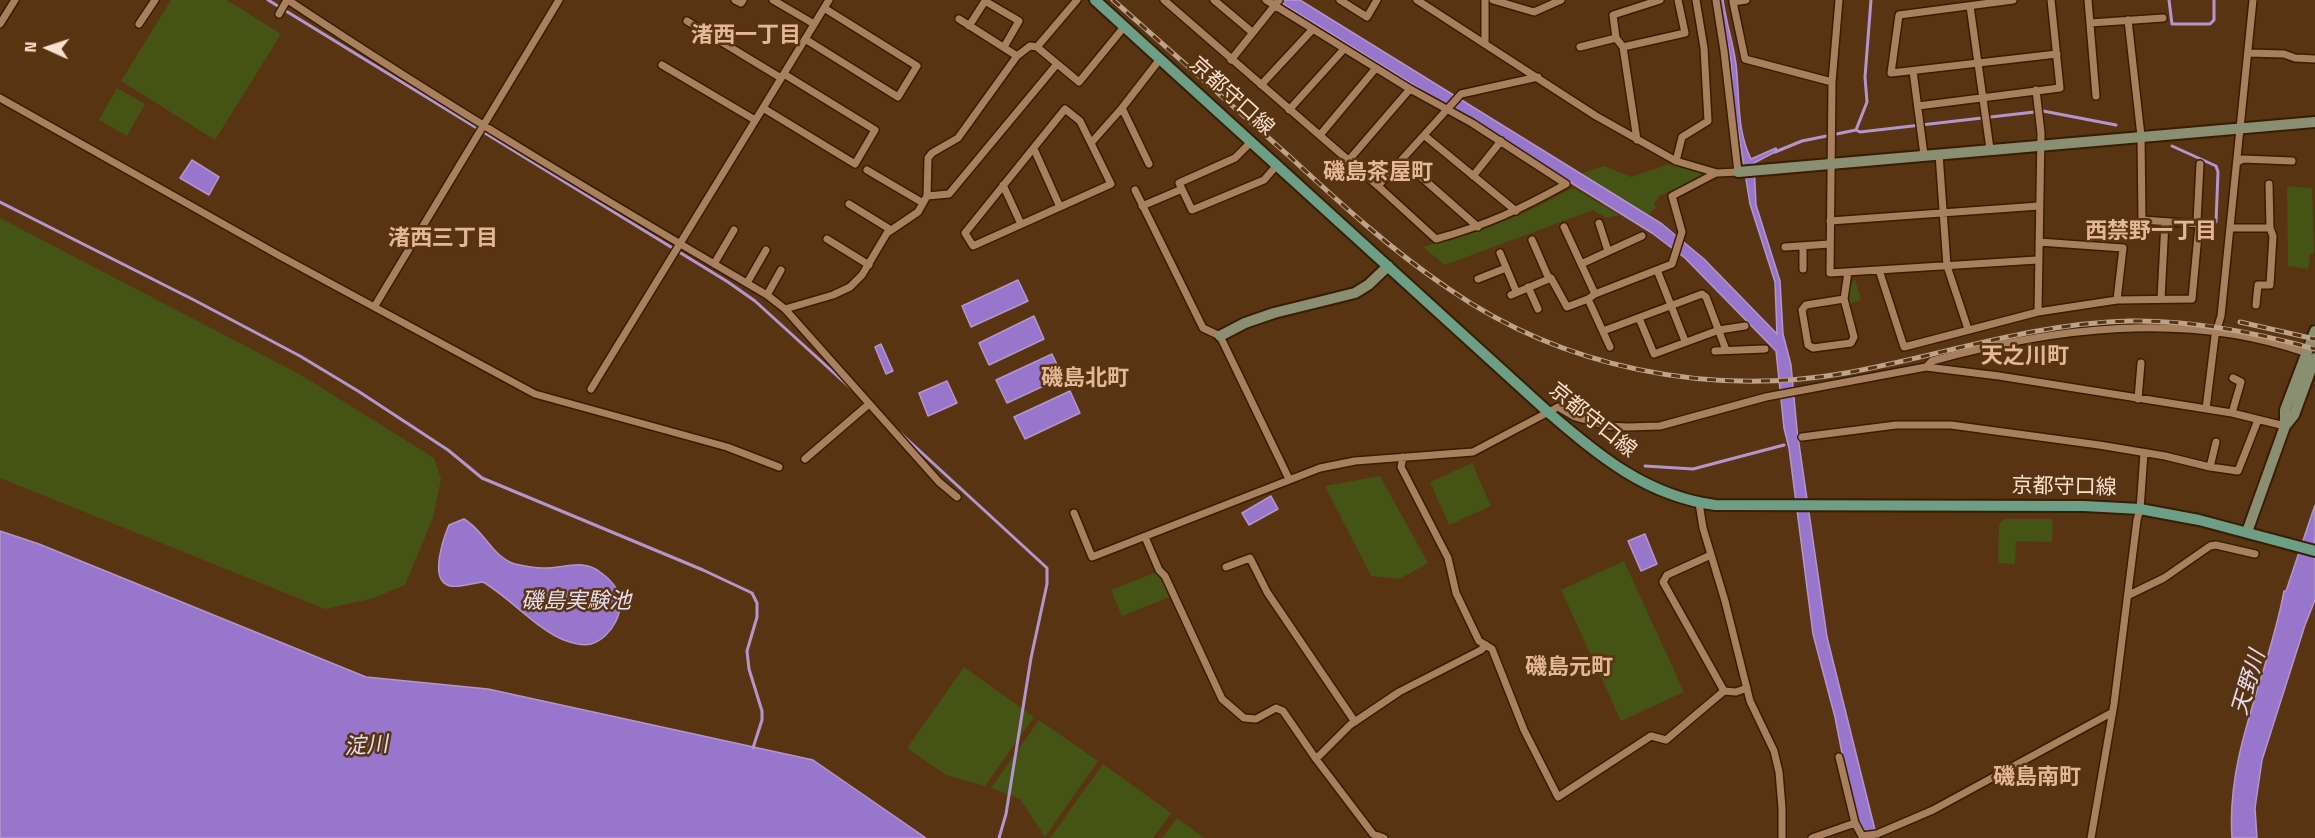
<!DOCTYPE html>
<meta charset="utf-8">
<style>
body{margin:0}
#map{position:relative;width:2315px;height:838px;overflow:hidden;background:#583412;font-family:"Titillium Web",sans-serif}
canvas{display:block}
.north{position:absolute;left:18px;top:18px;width:60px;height:60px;-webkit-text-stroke:4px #583412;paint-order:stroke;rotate:273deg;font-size:16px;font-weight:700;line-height:24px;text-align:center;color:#f8e1cf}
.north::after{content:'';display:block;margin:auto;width:21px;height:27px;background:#f8e1cf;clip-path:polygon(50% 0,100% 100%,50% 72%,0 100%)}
</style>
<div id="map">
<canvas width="2315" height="838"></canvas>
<div class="north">N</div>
</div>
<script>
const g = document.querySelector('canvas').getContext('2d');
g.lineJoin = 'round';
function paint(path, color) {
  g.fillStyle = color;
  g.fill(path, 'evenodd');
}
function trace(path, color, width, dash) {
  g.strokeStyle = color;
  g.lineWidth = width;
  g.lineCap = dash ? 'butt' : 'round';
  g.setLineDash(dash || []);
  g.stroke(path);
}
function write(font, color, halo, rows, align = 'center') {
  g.font = font + ' "Titillium Web","Noto Sans JP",sans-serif';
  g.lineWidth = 5;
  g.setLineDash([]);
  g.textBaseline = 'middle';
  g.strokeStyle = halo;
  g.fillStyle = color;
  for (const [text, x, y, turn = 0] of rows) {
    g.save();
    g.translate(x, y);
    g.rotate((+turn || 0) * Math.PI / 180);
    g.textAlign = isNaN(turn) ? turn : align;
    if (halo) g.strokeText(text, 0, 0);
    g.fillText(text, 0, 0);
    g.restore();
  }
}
paint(new Path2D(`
 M171,0H227L281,34L215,140L121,81Z
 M117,88L145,104L127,136L99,120Z
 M1669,164L1702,173L1703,177L1659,196L1654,204L1656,207L1649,214L1650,217L1580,174L1604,166L1631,177Z
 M2287,186L2312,188L2314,254H2310L2308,269L2288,266Z
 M1573,188L1619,215L1606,218L1593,210L1445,265L1423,247L1520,215Z
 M0,218L301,375L434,458L441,479L433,518L405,585L371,599L325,609L0,478Z
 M1855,279L1861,300L1849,304C1847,297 1849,284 1855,279Z
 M1472,463L1491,506L1449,525L1430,482Z
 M1380,476L1428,563L1400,579L1371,576L1325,486Z
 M2006,519H2053L2052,542L2016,541L2015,564L1998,563L1999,526L2001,521Z
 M1624,561L1684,692L1621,721L1561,590Z
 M1156,572L1162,577L1170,597L1122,616L1111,590Z
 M964,667L1034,717L985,786L946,775L907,748Z
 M1039,720L1098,761L1045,837L1020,799L991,788Z
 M1103,764L1171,813L1153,838H1050Z
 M1177,818L1204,838H1162Z`), '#455314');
const water = new Path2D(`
 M1277,0H1300L1662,224L1704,259L1777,334L1775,282L1750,204L1733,98L1731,61L1719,0H1723C1726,22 1733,43 1736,64C1740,96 1736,129 1751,159L1776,148L1777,151L1754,163L1756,205L1780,281L1783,334L1791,365L1797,430L1827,637L1877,838H1863L1842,753L1835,717L1813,634L1789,448L1784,428L1776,351L1685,258L1652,233Z
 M192,160L219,177L209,195L180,178Z
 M1018,280L1028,301L971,327L962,306Z
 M1034,316L1044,339L989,365L979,343Z
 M881,344L893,371L886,374L875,347Z
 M1052,354L1063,377L1007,403L996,380Z
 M947,381L957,403L928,416L919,393Z
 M1070,391L1080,413L1025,439L1014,417Z
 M1271,496L1278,509L1249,525L1242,513Z
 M2315,505V600L2305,625L2262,760L2255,808L2257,838H2232C2226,751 2269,675 2284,591H2286Z
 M464,519C484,530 492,557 515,564C524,566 534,568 542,568C562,569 583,558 600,572C606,576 612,582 616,588C628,608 612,638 591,644C584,646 572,643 564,640C539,631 509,597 483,582C473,583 459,588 450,586C428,581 444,537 449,525Z
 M0,531L39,544L366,677L488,689L813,760L926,838H0Z
 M1645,534L1657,564L1641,571L1628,541Z`);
paint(water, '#9876cb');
trace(water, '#b596cc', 1.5);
trace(new Path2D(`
 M268,0L728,282L755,301L856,393
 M2169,0L2172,24H2210L2214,20V0
 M1856,130L1860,132L2043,111L2116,125
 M2172,146L2216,166L2218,172L2216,222
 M1775,152L1802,141L1856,130L1867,102L1865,77L1871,0
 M0,202L194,300L300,356L358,391L448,450L482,478L703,570L752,593L757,603V617L747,651L749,669L762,711V720L753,748
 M897,430L1047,568V584L1031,658L1006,814L999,838
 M1645,466L1693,469L1784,445`), '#b596cc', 3);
const street = new Path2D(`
 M288,0C444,104 605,200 767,295L785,309L939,482L957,497
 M735,0L741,3L743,0
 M773,0L814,24
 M1164,0L1378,186L1461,94L1538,77
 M1214,0L1252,32
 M1266,0L1410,89L1472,123L1566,184C1521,209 1487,225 1436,239L1378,186
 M1340,0L1367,17L1377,0
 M1417,0L1596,116L1676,161L1717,173L1738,172L1724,51L1716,0
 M1493,0L1534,12L1561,0
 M1733,0V2L1746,0
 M1839,0L1832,82L1830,273L2037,260
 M2013,0L1899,15L1891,73L2057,54
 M2088,0L2096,96
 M1733,2L1745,59L1832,82
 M1970,6L1990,149
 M279,14L287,0
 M959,19L1017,56
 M2128,20L2141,136L2142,220L2199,224
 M687,21L781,78
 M2090,23L2163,18
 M0,24L15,0
 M139,24L155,0
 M969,26L985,1L1019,21L1004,47
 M805,39L898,97L917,66L824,8
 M1485,42V0
 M1037,47L1077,0
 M1580,47L1616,38
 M1623,47L1685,33L1678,0
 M2248,53L2284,54L2295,58L2315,59
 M1231,60L1279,0
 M662,65L755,120
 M1913,71L1924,155
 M1261,85L1313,29
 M0,98L280,256L535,394L727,447L779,467
 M1918,106L2060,88L2051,0
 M763,108L855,164L875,130L784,74
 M1122,108L1149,164
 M1065,109L1080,121L1111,184L973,246L965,233Z
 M1289,110L1344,49
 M1320,135L1376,68
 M1425,136L1516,211
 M1637,140L1623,47L1616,38L1613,15L1660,0
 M1251,142L1235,158L1179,183L1192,210L1264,180L1277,165
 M1091,143L1122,108L1160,59
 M1034,149L1060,207
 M1939,154L1947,266L1968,329
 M1348,161L1410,89
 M1403,161L1478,227
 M1676,161L1682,137L1708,121L1704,48L1696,0
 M2237,162L2243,159L2292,161
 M867,170L923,203
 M1473,176L1501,141
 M1003,185L1021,224
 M1135,190L1203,328L1220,336L1289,479
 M927,196L949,194L1057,64
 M849,204L891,230
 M1142,206L1182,189
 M1830,221L2039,206
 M1599,223L1608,251
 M1564,227L1595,294
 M2230,228H2270
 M827,239L869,265
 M1532,240L1549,279
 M1785,247L1830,244
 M1500,253L1516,291
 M714,264L734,230
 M1581,264L1642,236
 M1803,269V246
 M1657,270L1685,341
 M1879,270L1904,347L2038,312L2041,133L2036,90
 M1478,279L1506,268
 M747,283L766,250
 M1528,287L1538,309
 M767,295L781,270
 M1511,295L1551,278L1567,307L1588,299L1595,294L1672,264L1682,232L1672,196L1716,173
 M1588,299L1610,347
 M1844,299L1806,305L1802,310L1808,345L1813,348L1851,343L1854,337L1844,299L1848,272
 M2161,299L2165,222
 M2117,300L2192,299L2199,224L2197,221L2200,164
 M376,304L559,0
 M2256,305L2258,285H2270L2273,236L2270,228L2269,184
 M785,309L833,295L850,287L862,275L887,233L918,212L927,196L928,158L932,153L958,138L1017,56L1030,46L1037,47L1079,82L1124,27
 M2038,312L2117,300L2123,248L2039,242
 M1639,318L1654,354L1719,330L1745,326
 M1603,331L1702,294L1706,297L1726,350
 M1715,351L1765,349
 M1926,367L1932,361C2053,328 2185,310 2307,353
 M591,389L829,0
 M2138,399L2141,363
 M2206,409L2215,336L2221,316L2253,0
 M2232,413L2241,382L2233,378
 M1802,437L1896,425H1951L2099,445L2165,456L2210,467L2238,471L2258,420
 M1403,457L1401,467L1448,558L1456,593L1479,641L1492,649L1524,730L1558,797L1651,736L1666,740L1724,691L1663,582L1667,575L1711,555
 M805,459L869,404
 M2210,467L2216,442
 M1699,503L1703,528L1725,601L1750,701L1774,751L1779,772L1782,808V838
 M1074,513L1092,557L1320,468L1355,461L1473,452L1558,407L1575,417L1607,426L1628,427L1660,426L1766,397L1926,367L1999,376L2232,413L2285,426
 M1145,537L1159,570L1165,576L1222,699L1244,718L1256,719L1276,708L1283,711L1316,759L1373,834L1384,838
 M1226,567L1250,558L1267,592L1355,722
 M2129,595L2164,578L2210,546L2216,545L2255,554
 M1724,691L1736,692L1747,688
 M1839,757L1855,823L1862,836L1877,834L1933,810L2111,713
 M1316,759L1350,725L1399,692L1481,650L1486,645
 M1812,838L1855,823
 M2091,838L2114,704L2137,520L2140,509L2144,453`);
const secondary = new Path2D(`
 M1738,172L2315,122
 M1220,336L1245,323L1274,313L1355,293L1368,285L1388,266
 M2285,426V410L2315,331
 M2247,532L2285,426L2294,415L2315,358`);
const primary = new Path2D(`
 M1095,0L1548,412C1599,456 1647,496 1715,505L2084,506L2140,509L2199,520L2315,551`);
trace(street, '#371d04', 10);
trace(secondary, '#371d04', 14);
trace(primary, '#371d04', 14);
trace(street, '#a9805e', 7);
trace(secondary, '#8b8f72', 10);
trace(primary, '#6d9e86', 10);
const rail = new Path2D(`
 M1113,0C1171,52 1230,104 1289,156C1340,203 1391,250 1449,289C1563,368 1709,397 1846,373C1940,356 2033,323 2130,321C2193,320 2254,332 2315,349
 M2240,322L2315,339`);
trace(rail, '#bea38b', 5);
trace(rail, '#583412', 3, [9]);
write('21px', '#f8e1cf', '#583412', [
 ["京都守口線",1231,97,42],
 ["京都守口線",1592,421,39],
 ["京都守口線",2064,488,1]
]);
write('bold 22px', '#e4b894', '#583412', [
 ["渚西一丁目",746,37],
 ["磯島茶屋町",1378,174],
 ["西禁野一丁目",2151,233],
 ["渚西三丁目",443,240],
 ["天之川町",2025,358],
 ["磯島北町",1085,380],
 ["磯島元町",1569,669],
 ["磯島南町",2037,779]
]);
write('italic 22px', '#e5ddf4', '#583412', [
 ["磯島実験池",576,603],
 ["天野川",2250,683,-73],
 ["淀川",366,747,-4]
]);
</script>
